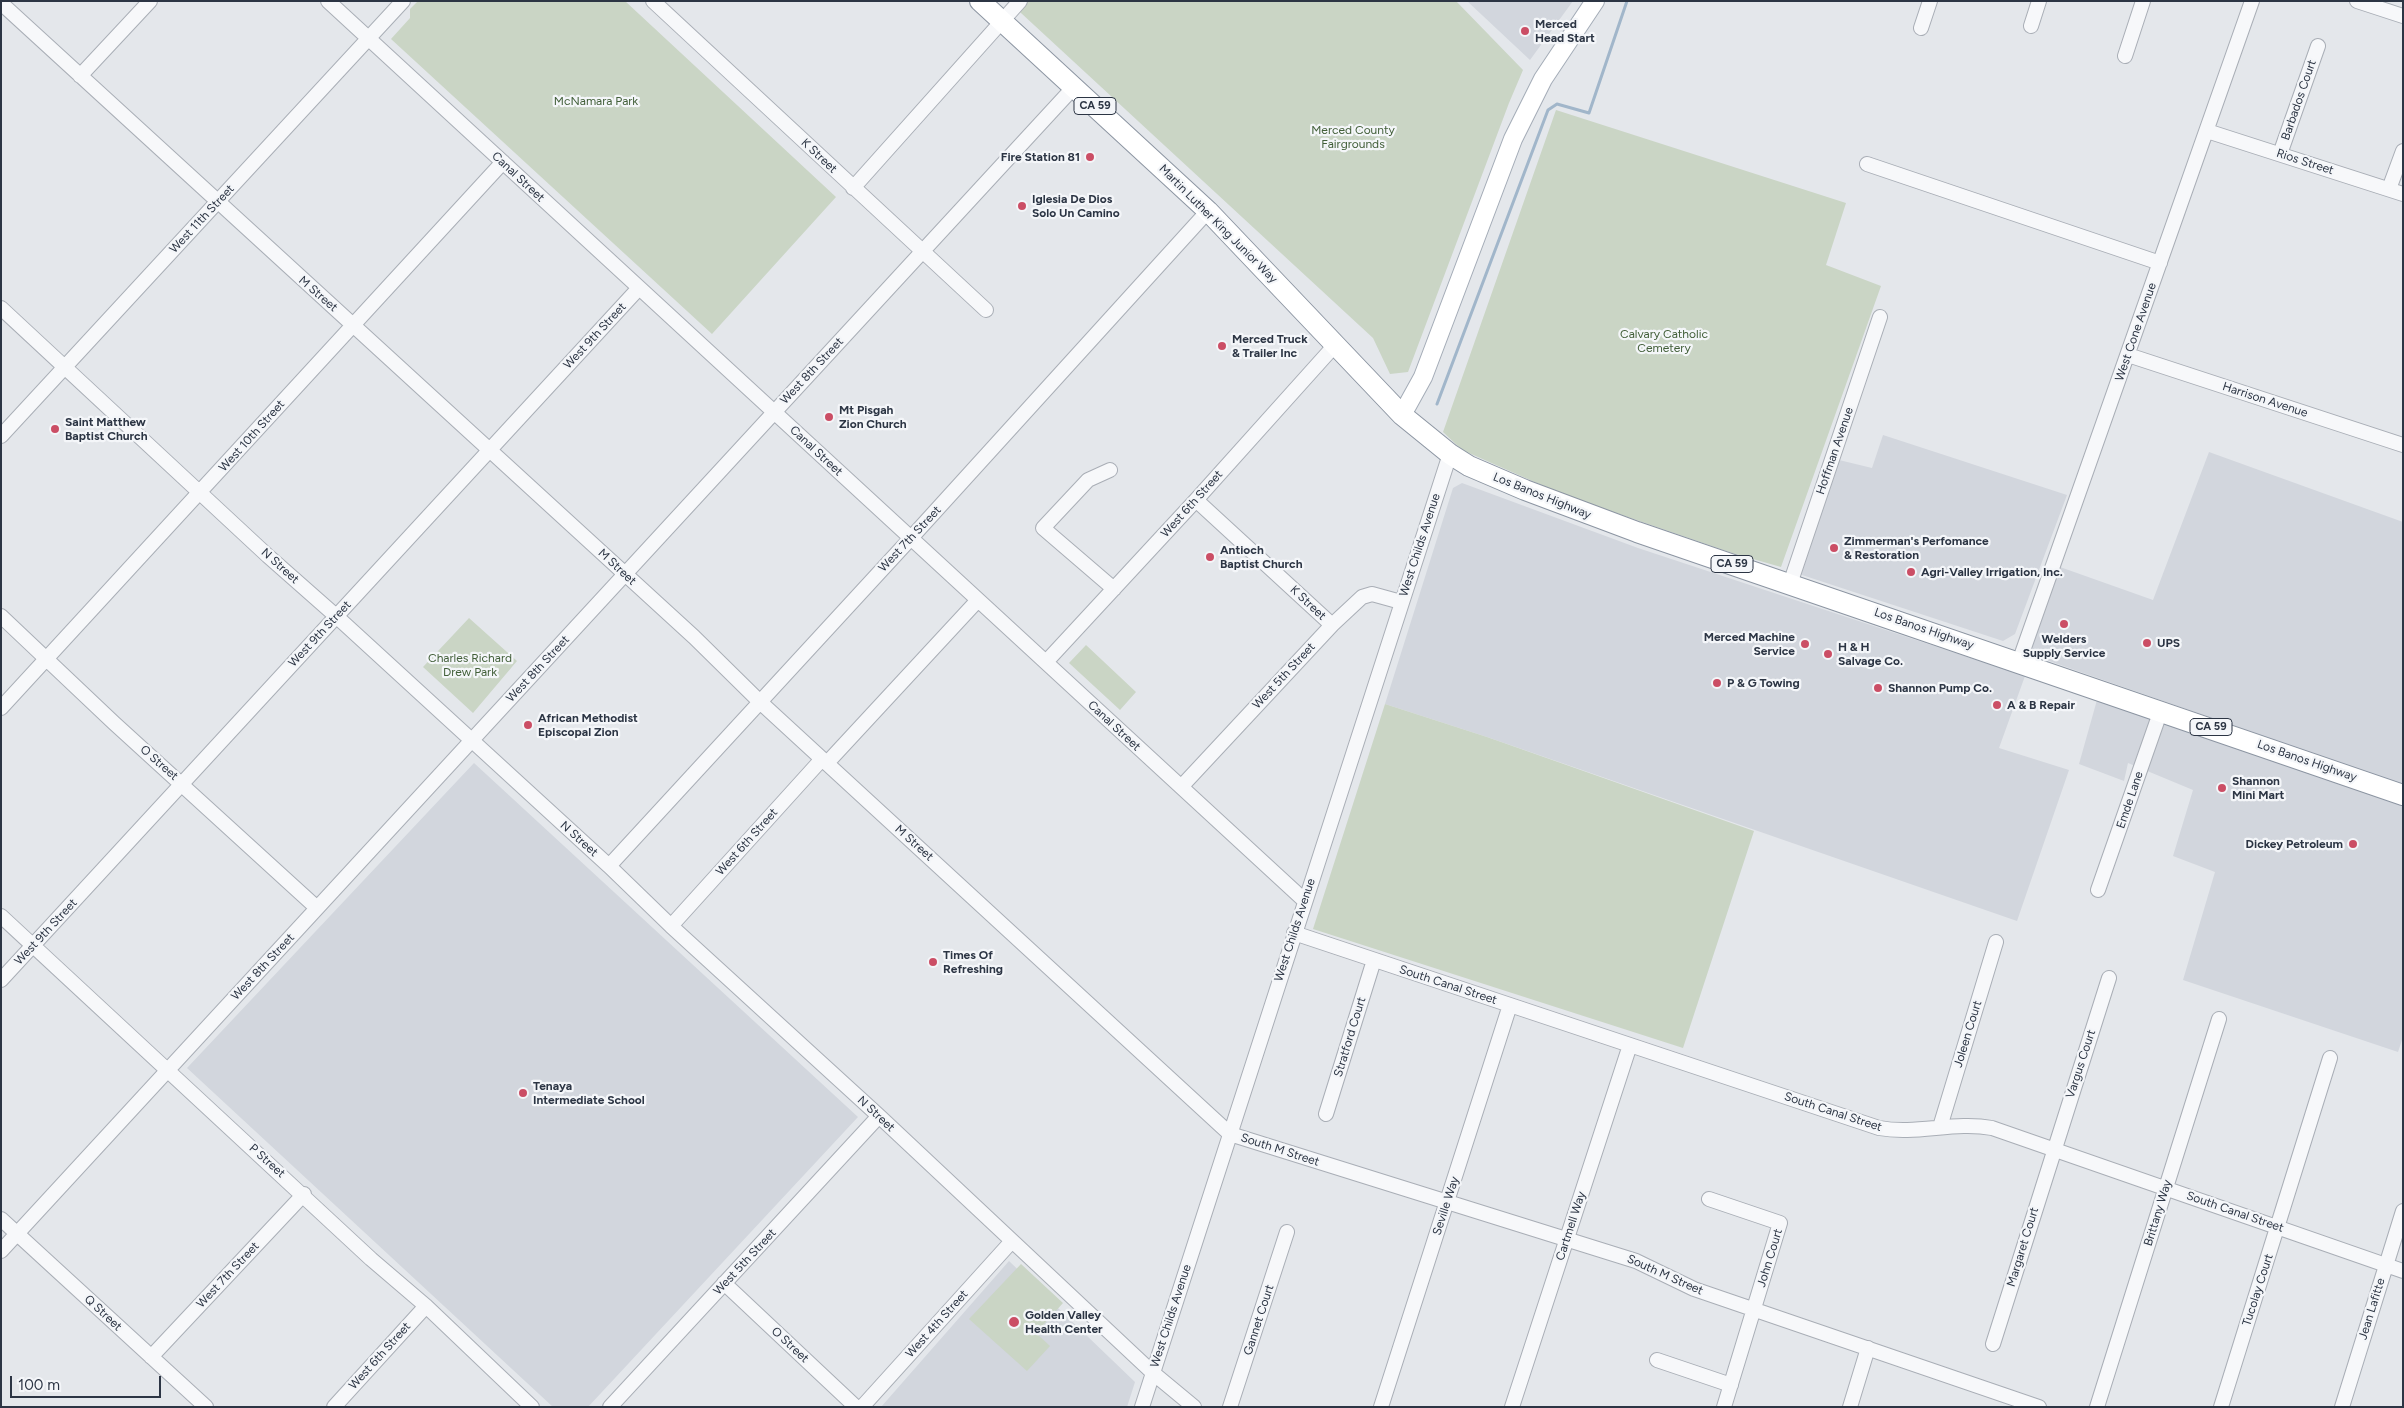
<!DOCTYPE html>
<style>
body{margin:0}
#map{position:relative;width:2404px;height:1408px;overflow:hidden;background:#e4e7eb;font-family:Figtree,sans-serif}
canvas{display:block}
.frame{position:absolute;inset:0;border:2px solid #2c3544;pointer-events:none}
.scale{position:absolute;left:10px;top:1376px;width:151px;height:22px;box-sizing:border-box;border:2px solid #2c3544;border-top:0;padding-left:6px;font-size:15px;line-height:18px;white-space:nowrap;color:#2c3544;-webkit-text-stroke:4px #f4f6f9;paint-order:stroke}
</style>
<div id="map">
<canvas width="2404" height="1408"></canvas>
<div class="frame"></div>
<div class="scale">100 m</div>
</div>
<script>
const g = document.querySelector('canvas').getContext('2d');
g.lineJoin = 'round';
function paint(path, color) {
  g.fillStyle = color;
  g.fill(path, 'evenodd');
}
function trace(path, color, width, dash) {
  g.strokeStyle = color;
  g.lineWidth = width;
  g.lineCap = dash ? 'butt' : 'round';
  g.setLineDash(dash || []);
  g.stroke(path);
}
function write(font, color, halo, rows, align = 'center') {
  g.font = font + ' Figtree,sans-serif';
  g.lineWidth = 4.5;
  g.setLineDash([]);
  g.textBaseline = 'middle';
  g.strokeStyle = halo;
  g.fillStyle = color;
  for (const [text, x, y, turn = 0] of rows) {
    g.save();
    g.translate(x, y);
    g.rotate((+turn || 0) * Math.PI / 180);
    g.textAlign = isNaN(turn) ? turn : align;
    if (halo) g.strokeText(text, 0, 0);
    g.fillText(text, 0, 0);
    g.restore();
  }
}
paint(new Path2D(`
 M1467,1H1573L1530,60Z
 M1883,435L2067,495L2015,634L2003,641L1799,574L1839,460L1872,468Z
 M2209,452L2403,522V785L2029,654L2060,567L2153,600Z
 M1462,483L1638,548L2025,676L1999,748L2069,770L2017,921L1487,737L1385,704L1453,488Z
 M2097,700L2403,806V1037L2398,1052L2183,980L2215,872L2173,856L2193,790L2128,763L2124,781L2079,764Z
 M474,763L858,1117L588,1407H553L187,1068Z
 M1009,1261L1135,1382L1127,1407H881Z`), '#d2d6dd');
paint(new Path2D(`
 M418,1H625L836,197L712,334L391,39L410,18V9Z
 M1008,1H1456L1523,70L1509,103L1408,372L1390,374L1373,338Z
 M1556,110L1846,203L1826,265L1881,286L1781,567L1732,553L1564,495L1462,450L1443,432Z
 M469,618L517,661L473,713L423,667Z
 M1086,645L1136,692L1120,710L1069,663Z
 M1385,704L1487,737L1754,831L1683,1048L1313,929Z
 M1021,1264L1063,1303L1036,1333L1050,1346L1027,1371L969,1319Z`), '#cad5c5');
trace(new Path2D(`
 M1437,404L1548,110L1557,104L1589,113L1627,1`), '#a1b6ca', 3);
const minor = new Path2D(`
 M328,1L1305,901
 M653,1L986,310
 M2357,1L2403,16
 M1,3L694,637L759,701L1230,1134L1636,1261L1694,1289L2039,1407
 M2031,26L2039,1
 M1921,28L1930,1
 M2125,56L2143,1
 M80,76L150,1
 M2207,131L2403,194
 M2280,154L2318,46
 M1867,164L2160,263
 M853,188L1020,1
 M2389,189L2403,151
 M1,308L268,556L336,616L609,866L671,926L879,1116L1153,1373L1194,1407
 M2128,355L2403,445
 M1,436L403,1
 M1110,470L1088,480L1043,528L1114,589
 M1196,500L1332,625
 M1790,584L1880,317
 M1,616L114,723L317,908
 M1046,662L1196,500L1336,344
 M2019,662L2252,1
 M1,708L503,162
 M827,763L978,600
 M1181,787L1332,625L1362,597L1372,594L1401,602
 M609,866L911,538L1208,211
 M2098,890L2161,710
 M1,916L371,1259L426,1306L532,1407
 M671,926L822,759
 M1294,933L1879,1128C1917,1135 1954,1121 1992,1128L2403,1271
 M1,980L639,288
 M1326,1114L1374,960
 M1940,1127L1996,942
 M1709,1199L1780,1223L1724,1407
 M1,1219L206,1407
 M1,1251L1074,87
 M724,1283L856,1407
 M1993,1344L2109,978
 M151,1357L304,1194
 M1657,1360L1731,1385
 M334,1407L426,1306
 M610,1407L879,1116
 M862,1407L1012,1241
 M1142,1407L1450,454
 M1230,1407L1287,1232
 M1381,1407L1510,1005
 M1512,1407L1630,1045
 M1850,1407L1868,1348
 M2097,1407L2219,1019
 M2221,1407L2330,1058
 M2342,1407L2403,1211`);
const major = new Path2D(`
 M1402,415L1423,377L1513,139L1543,79L1595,1`);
const highway = new Path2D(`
 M980,1L1208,211L1402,415L1450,454L1469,466L1525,490L1637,532L2403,795`);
trace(minor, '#a9aeb6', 16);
trace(major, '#a4acb7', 20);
trace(highway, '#8c95a2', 22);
trace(minor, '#f7f8fa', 14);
trace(major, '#fff', 18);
trace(highway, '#fff', 20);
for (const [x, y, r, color] of [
 [1525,31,5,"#cb4e65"],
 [1090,157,5,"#cb4e65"],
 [1022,206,5,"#cb4e65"],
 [1222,346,5,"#cb4e65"],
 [829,417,5,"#cb4e65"],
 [55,429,5,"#cb4e65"],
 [1834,548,5,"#cb4e65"],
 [1210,557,5,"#cb4e65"],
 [1911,572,5,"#cb4e65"],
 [2064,624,5,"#cb4e65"],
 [2147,643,5,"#cb4e65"],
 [1805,644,5,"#cb4e65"],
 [1828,654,5,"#cb4e65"],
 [1717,683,5,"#cb4e65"],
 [1878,688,5,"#cb4e65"],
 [1997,705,5,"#cb4e65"],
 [528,725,5,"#cb4e65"],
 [2222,788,5,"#cb4e65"],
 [2353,844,5,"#cb4e65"],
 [933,962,5,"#cb4e65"],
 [523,1093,5,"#cb4e65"],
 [1014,1322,6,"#cb4e65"]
]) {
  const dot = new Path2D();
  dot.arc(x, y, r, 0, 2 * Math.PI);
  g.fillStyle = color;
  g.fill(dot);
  trace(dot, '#f4f6f9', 2);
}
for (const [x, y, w] of [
 [1095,106,42],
 [1732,564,42],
 [2211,727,42]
]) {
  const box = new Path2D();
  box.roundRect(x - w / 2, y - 8.5, w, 17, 4);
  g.fillStyle = '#f4f6f9';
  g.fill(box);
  trace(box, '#2c3544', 1);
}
write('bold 11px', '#2c3544', null, [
 ["CA 59",1095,106],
 ["CA 59",1732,564],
 ["CA 59",2211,727]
]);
write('bold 12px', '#2c3544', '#f4f6f9', [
 ["Merced",1535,24],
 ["Head Start",1535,38],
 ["Fire Station 81",1080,157,"right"],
 ["Iglesia De Dios",1032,199],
 ["Solo Un Camino",1032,213],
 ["Merced Truck",1232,339],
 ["& Trailer Inc",1232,353],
 ["Mt Pisgah",839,410],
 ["Zion Church",839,424],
 ["Saint Matthew",65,422],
 ["Baptist Church",65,436],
 ["Zimmerman's Perfomance",1844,541],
 ["& Restoration",1844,555],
 ["Antioch",1220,550],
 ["Baptist Church",1220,564],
 ["Agri-Valley Irrigation, Inc.",1921,572],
 ["Merced Machine",1795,637,"right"],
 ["Service",1795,651,"right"],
 ["Welders",2064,639,"center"],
 ["Supply Service",2064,653,"center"],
 ["UPS",2157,643],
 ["H & H",1838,647],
 ["Salvage Co.",1838,661],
 ["P & G Towing",1727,683],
 ["Shannon Pump Co.",1888,688],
 ["A & B Repair",2007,705],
 ["African Methodist",538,718],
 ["Episcopal Zion",538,732],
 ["Shannon",2232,781],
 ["Mini Mart",2232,795],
 ["Dickey Petroleum",2343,844,"right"],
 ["Times Of",943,955],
 ["Refreshing",943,969],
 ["Tenaya",533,1086],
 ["Intermediate School",533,1100],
 ["Golden Valley",1025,1315],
 ["Health Center",1025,1329]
], 'left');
write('12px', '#2c3544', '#f4f6f9', [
 ["Barbados Court",2299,100,-71],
 ["K Street",819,156,43],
 ["Rios Street",2305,162,18],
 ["Canal Street",518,177,43],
 ["West 11th Street",202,219,-47],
 ["Martin Luther King Junior Way",1218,224,45],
 ["M Street",318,294,41],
 ["West Cone Avenue",2136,332,-71],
 ["West 9th Street",595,336,-47],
 ["West 8th Street",812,371,-47],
 ["Harrison Avenue",2265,400,18],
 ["West 10th Street",252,436,-48],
 ["Canal Street",816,451,43],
 ["Hoffman Avenue",1835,451,-71],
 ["Los Banos Highway",1542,496,22],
 ["West 6th Street",1192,504,-48],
 ["West 7th Street",910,539,-47],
 ["West Childs Avenue",1420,545,-72],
 ["N Street",280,566,42],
 ["M Street",617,567,43],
 ["K Street",1308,603,43],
 ["Los Banos Highway",1924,629,19],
 ["West 9th Street",320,634,-47],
 ["West 8th Street",538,669,-47],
 ["West 5th Street",1284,676,-47],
 ["Canal Street",1114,726,43],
 ["Los Banos Highway",2307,761,19],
 ["O Street",159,763,41],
 ["Emde Lane",2130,800,-71],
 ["N Street",579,839,42],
 ["West 6th Street",747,842,-48],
 ["M Street",914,843,42],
 ["West Childs Avenue",1295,930,-72],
 ["West 9th Street",46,932,-47],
 ["West 8th Street",263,967,-47],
 ["South Canal Street",1448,985,18],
 ["Joleen Court",1968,1034,-73],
 ["Stratford Court",1350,1037,-73],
 ["Vargus Court",2081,1064,-72],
 ["South Canal Street",1833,1112,18],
 ["N Street",876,1114,43],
 ["South M Street",1280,1150,18],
 ["P Street",267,1161,42],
 ["Seville Way",1446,1206,-72],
 ["South Canal Street",2235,1212,19],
 ["Brittany Way",2158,1213,-73],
 ["Cartmell Way",1571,1226,-72],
 ["Margaret Court",2023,1247,-73],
 ["John Court",1770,1258,-73],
 ["West 5th Street",745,1262,-47],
 ["West 7th Street",228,1275,-47],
 ["South M Street",1665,1275,24],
 ["Tucolay Court",2258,1290,-72],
 ["Jean Lafitte",2372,1309,-73],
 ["Q Street",103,1313,43],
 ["West Childs Avenue",1171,1316,-72],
 ["Gannet Court",1259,1320,-72],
 ["West 4th Street",937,1324,-48],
 ["O Street",790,1345,43],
 ["West 6th Street",380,1356,-48]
]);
write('12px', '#425f39', '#f4f6f9', [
 ["McNamara Park",596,101],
 ["Merced County",1353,130],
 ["Fairgrounds",1353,144],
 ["Calvary Catholic",1664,334],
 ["Cemetery",1664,348],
 ["Charles Richard",470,658],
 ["Drew Park",470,672]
]);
</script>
